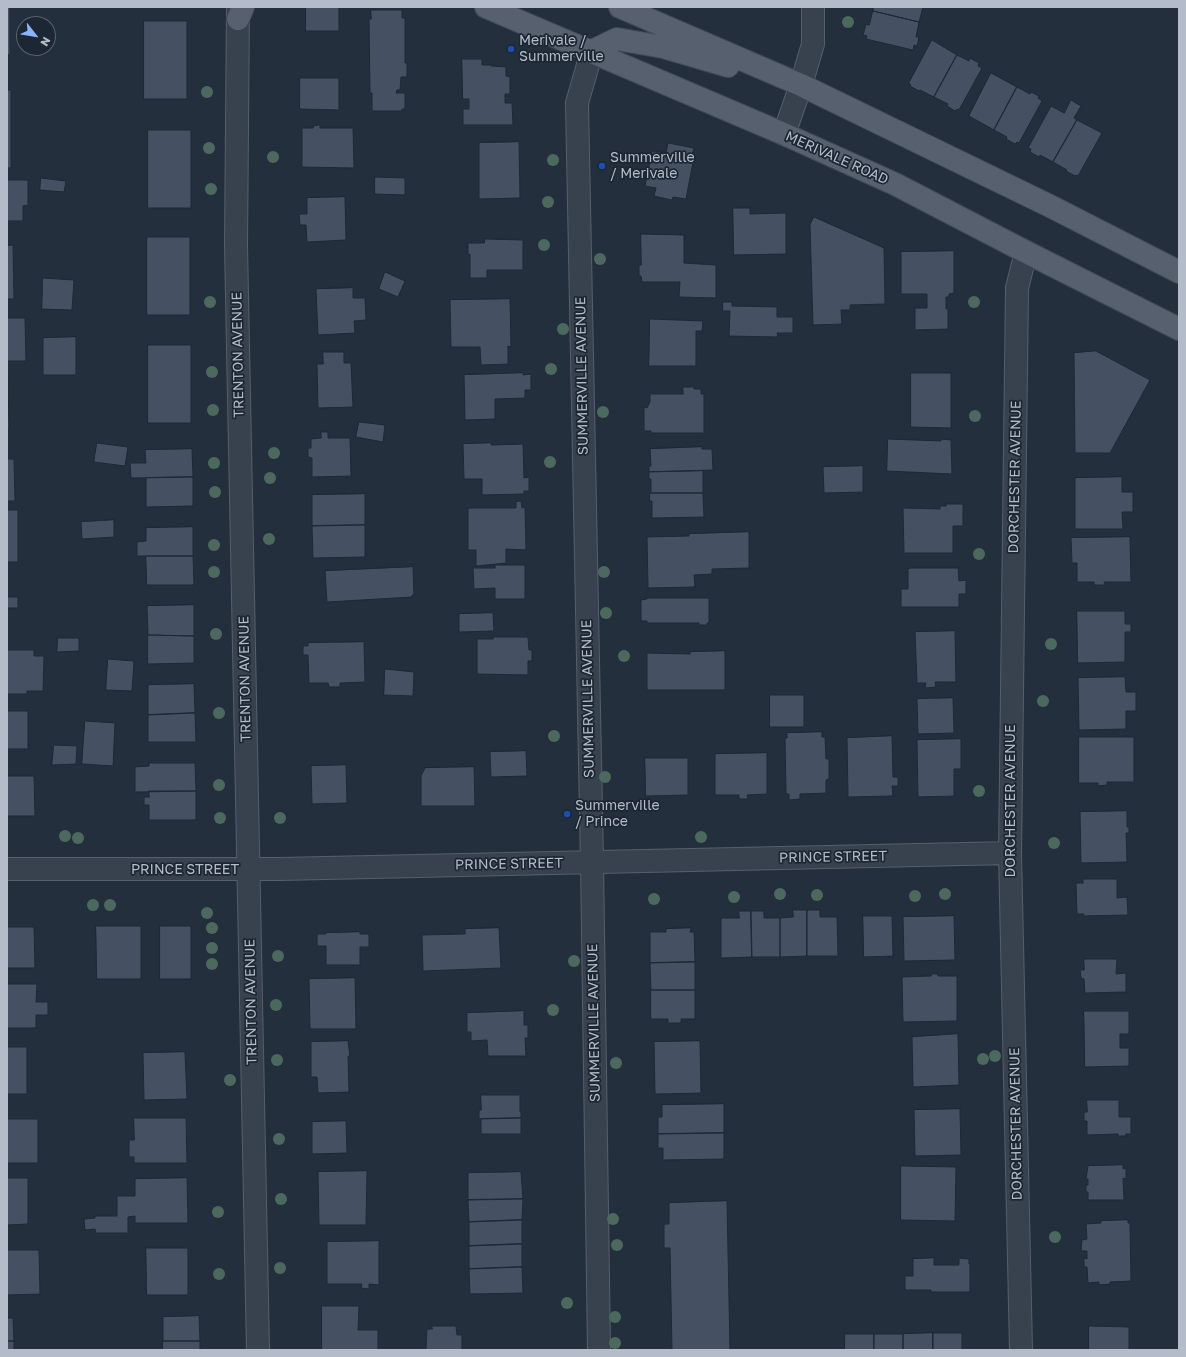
<!DOCTYPE html>
<style>
body{margin:0}
#map{position:relative;width:1186px;height:1357px;overflow:hidden;background:#242f3e;font-family:"Golos Text",sans-serif}
canvas{display:block}
.frame{position:absolute;inset:0;border:8px solid #b4bcc9;pointer-events:none}
.north{position:absolute;left:16px;top:16px;width:40px;height:40px;box-sizing:border-box;background:#1d2633;border:1px solid #59626f;border-radius:50%;rotate:121deg;font-size:11px;font-weight:700;line-height:16px;text-align:center;color:#b4bcc9}
.north::after{content:'';display:block;margin:auto;width:14px;height:18px;background:#8ab4f8;clip-path:polygon(50% 0,100% 100%,50% 72%,0 100%)}
</style>
<div id="map">
<canvas width="1186" height="1357"></canvas>
<div class="frame"></div>
<div class="north">N</div>
</div>
<script>
const g = document.querySelector('canvas').getContext('2d');
g.lineJoin = 'round';
function paint(path, color) {
  g.fillStyle = color;
  g.fill(path, 'evenodd');
}
function trace(path, color, width, dash) {
  g.strokeStyle = color;
  g.lineWidth = width;
  g.lineCap = dash ? 'butt' : 'round';
  g.setLineDash(dash || []);
  g.stroke(path);
}
function write(font, color, halo, rows, align = 'center') {
  g.font = font + ' "Golos Text",sans-serif';
  g.lineWidth = 3.5;
  g.setLineDash([]);
  g.textBaseline = 'middle';
  g.strokeStyle = halo;
  g.fillStyle = color;
  for (const [text, x, y, turn = 0] of rows) {
    g.save();
    g.translate(x, y);
    g.rotate((+turn || 0) * Math.PI / 180);
    g.textAlign = isNaN(turn) ? turn : align;
    if (halo) g.strokeText(text, 0, 0);
    g.fillText(text, 0, 0);
    g.restore();
  }
}
const building = new Path2D(`
 M7,7H10V55H7Z
 M306,7H339V31H306Z
 M874,7H923L919,22L873,11Z
 M371,10H402V18H405V63H407V77H401L400,90H397L396,93H405V109H402V111H372V93H370L369,19H371Z
 M873,11L919,22L916,37H919L917,46L914,45L913,50L866,39L867,36L863,35L866,24L869,25Z
 M144,21H187V99H144Z
 M932,40L957,55L934,97L920,90L919,91L910,86L911,85L909,83Z
 M957,55L969,61L970,58L979,63L978,66L982,68L959,110L957,109L955,111L947,106L948,104L934,97Z
 M462,59H482V65H491V66L506,67V76L510,77V94H505V103H512L513,125H463V109H469V99H463Z
 M991,73L1017,87L994,130L969,116Z
 M300,78H339V110L300,109Z
 M1017,87L1030,94L1031,92L1039,96L1038,98L1042,101L1019,143L1017,142L1015,144L1006,139L1007,137L994,130Z
 M7,90H11V168H7Z
 M1071,100L1081,106L1074,118L1077,120L1053,162L1040,155L1039,157L1030,152L1031,149L1028,148L1051,106L1064,113Z
 M1077,120L1102,133L1078,176L1076,175L1075,176L1066,171L1067,170L1053,162Z
 M320,125V128H353L354,168L302,167V128H313L314,126Z
 M148,130H191V208H148Z
 M519,142L520,198L479,199V143Z
 M668,143L694,148L692,156L694,157L686,199L673,197L672,200L654,196L656,188L645,186L652,151L666,153Z
 M375,177L405,178V195L375,194Z
 M41,178L66,181L64,192L40,190Z
 M7,180H28V205L23,206V221H7Z
 M345,197L346,240L307,242L306,225H300L299,214H307V198Z
 M733,208H750V214L786,213V254L734,255Z
 M814,217L884,248L885,304L850,305V310H841L842,324L813,325L810,225Z
 M641,234L684,235V263L716,265V298L679,297L680,282H642L641,276H639V265H641Z
 M147,237H190V315H147Z
 M485,239L523,240V270H487V278H470V254L468,255V243H484Z
 M13,245L14,299H7V246Z
 M954,251V293L949,294V297H946V309L948,308V329L915,330V308H927V294H901V252Z
 M385,272L405,281L398,297L379,289Z
 M43,278L74,280L72,310L42,309Z
 M353,288V298H365L366,320L354,321L355,333L318,335L316,289Z
 M510,299L511,347L508,346V364L481,365L480,347H451L450,300Z
 M723,302H732V306L777,307V317H793V333H777L778,337L729,336L730,311H723Z
 M7,318H25L26,361H7Z
 M650,319L703,321L702,331H696V366H649Z
 M76,337V375H43V338Z
 M148,345H191V423H148Z
 M1096,351L1150,380L1110,453H1075L1074,353Z
 M323,352H344V363H351L353,407L318,408L317,364H323Z
 M523,373V375L531,374V390H525V398L495,399V419L465,420L464,375Z
 M911,373H951V428L911,427Z
 M7,379H8L9,428H7Z
 M683,387H694V389H701V394H704V433H651V431H644V407L647,408L650,402V394H683Z
 M359,422L385,425L383,442L356,437Z
 M321,432H328V438H350L351,476L312,477V458L308,457V448H311V439L321,438Z
 M888,439L941,441V439L951,440L952,474L887,471Z
 M97,443L128,447L125,466L94,462Z
 M491,443V445L523,444L524,478L529,477V491H524V494L482,495V479H464L463,444Z
 M702,447V449H712L713,470L649,472V466H651L650,449Z
 M192,449L193,477L131,478L130,463H146L145,450Z
 M7,459H14L15,501H7Z
 M863,466V492L824,493L823,467Z
 M703,471V493H651V479H649V472Z
 M193,477V506L146,507V478Z
 M1122,477V492H1133V512H1122L1123,529H1075V478Z
 M650,493H703L704,517L652,518V501H650Z
 M365,494V525L312,526V495Z
 M521,501L522,508L525,507L526,550L506,549V563L476,566V550H468V508H516V502Z
 M946,504H963V526H953V553H904L903,508L940,509V506H946Z
 M7,510H18V562H7Z
 M114,520V537L82,539L81,522Z
 M365,525V557L313,558L312,526Z
 M193,527V556H137V542L146,541V528Z
 M749,532V568L712,569V574L694,575L695,587L648,588L647,537L689,536V534Z
 M1130,537L1131,582H1104L1105,585H1094V582H1077V563H1072L1071,538Z
 M146,556H193L194,585H147Z
 M495,565H525V599H495V588L474,589L473,568H495Z
 M413,567L414,595H412V597L327,602L325,571Z
 M911,568H958L959,581L966,580V594H959V607H901V589H908V569Z
 M7,597H18V608H7Z
 M647,598H709V623H707V625H699V623H647V621H641V600L647,599Z
 M194,605V636L148,635L147,606Z
 M1077,611H1125V624H1131V632H1125V662L1078,663Z
 M493,613L494,631L459,632V614Z
 M955,631L956,682H935L936,687L925,688L926,683H917L915,632Z
 M148,635L194,636V663L148,664Z
 M493,637H528L529,650H532V661H528V675L477,674V639H493Z
 M58,638H79V651L57,652Z
 M364,642L365,682L340,683V687H329L328,683H309L308,655H303V646H308V643Z
 M7,650H34V656H44L43,691H27V694H7Z
 M725,651V690H647V653L690,654V652Z
 M108,659L134,661L132,691L106,690Z
 M385,669L414,672L413,696L384,695Z
 M1125,677L1126,692H1136V711H1126V729L1079,730L1078,678Z
 M194,684L195,713L148,715V685Z
 M770,695H804V727H770Z
 M953,698L954,733L918,734L917,699Z
 M7,711H28V749H7Z
 M195,713L196,742H148V715Z
 M85,721L115,723L113,766L82,764Z
 M822,732V737H825L826,759H829V779L826,780V793L800,794V799L789,800V794H786L785,738H787V733Z
 M892,736L893,777H898V786H892L893,796L848,797L847,738Z
 M1079,737H1134V782H1107V785L1098,786V783H1079Z
 M961,739V769H954V796L918,797L917,740Z
 M54,745L77,746L76,764L52,765Z
 M526,751L527,776L491,777L490,752Z
 M767,753V794L747,795L748,799H739V795H715V754Z
 M645,758H688V795L646,796Z
 M149,763H195L196,791L135,792V767L149,766Z
 M346,765L347,803L312,804L311,766Z
 M474,767L475,806H421V776L425,768Z
 M7,776H34L35,816H7Z
 M149,791H196V820H149V805H144V797H149Z
 M1127,811V827H1129V833H1126L1127,862L1081,863L1080,812Z
 M1083,879H1117V898L1127,897L1128,915L1083,916L1084,914H1077L1076,883H1083Z
 M793,910H807V956L780,957V918L793,917Z
 M807,910H820V917H837L838,956H807Z
 M739,911H751L752,957L721,958V918H739Z
 M751,911H764V918H780V957H752Z
 M863,916H892L893,956L864,957Z
 M954,916L955,960L904,961L903,917Z
 M96,926H141V979H97Z
 M160,926H191V979H160Z
 M7,927H34L35,968H7Z
 M499,928L501,968L423,971L422,935L465,934V929Z
 M691,928L690,932H694L695,962L650,963V932H666V929Z
 M360,932V934H369V947H360V965H326V946H317V934H326L325,933Z
 M1084,959H1117L1116,974L1126,973V992L1085,993L1084,979L1081,978L1080,970H1084Z
 M695,962V990H651L650,963Z
 M931,974H938V976H957V1021L903,1022L902,977L931,976Z
 M355,978L356,1029H310L309,979Z
 M7,984H37L36,1002H48V1015H36V1028H7Z
 M651,990H695V1019H681V1023H668V1019H651Z
 M524,1011V1025H528V1038H525L526,1056H488L487,1040L471,1041V1032H467V1013Z
 M1084,1011H1129V1034H1120V1048H1129V1066L1085,1067Z
 M958,1034L959,1085L913,1087L912,1037Z
 M348,1041L350,1057L348,1056L349,1092L318,1093L317,1077H311V1042Z
 M700,1041L701,1093L655,1094L654,1042Z
 M7,1047H27V1094H7Z
 M185,1052L187,1099L144,1100L143,1053Z
 M481,1095H520V1112H521V1118L479,1119V1110H481Z
 M1087,1100H1119V1117H1131V1134H1126V1136H1118V1134L1087,1135V1121H1084V1112H1087Z
 M724,1104V1133L658,1134V1117H662V1105Z
 M960,1109L961,1155L915,1156L914,1110Z
 M134,1118H186L187,1163H134V1157H129V1140H134Z
 M521,1118V1134H481V1119Z
 M7,1119H38V1163H7Z
 M346,1121L347,1153L312,1154V1122Z
 M724,1133V1159L663,1160V1148H658V1134Z
 M1123,1165V1169L1126,1168V1179L1123,1178L1124,1200H1088V1192H1086V1185H1088V1179H1086L1088,1166Z
 M901,1166L956,1167L955,1221L901,1220Z
 M367,1171L366,1225H319L318,1172Z
 M521,1172L523,1199L468,1200V1173Z
 M7,1178H28V1224L7,1225Z
 M187,1178L188,1223H135V1216L128,1217V1233H96L95,1229L85,1230L84,1219L95,1218V1216H117V1196H135V1179Z
 M523,1199L522,1220L469,1222L468,1200Z
 M727,1201L730,1350H672L670,1248H664V1224H669V1203Z
 M522,1220V1244L469,1246V1222Z
 M1128,1220V1223H1130L1131,1281L1110,1282V1284L1099,1285V1282L1088,1283L1087,1267H1084V1258L1087,1259V1251H1081L1082,1240L1087,1239L1086,1224L1101,1223V1221Z
 M379,1241V1285L369,1284V1289L361,1288L362,1284H327V1242Z
 M522,1244V1267L469,1269V1246Z
 M146,1248H188V1295H147Z
 M7,1250H39L40,1294L7,1295Z
 M934,1258V1265H959V1258L969,1259V1264H970V1292H931V1290H905V1276H913V1259Z
 M522,1267L523,1293L470,1294L469,1269Z
 M322,1306H359L358,1330H378V1350H322Z
 M199,1316L200,1341H163V1317Z
 M7,1318H13L14,1341H7Z
 M432,1326H456L457,1335H462V1350H426L427,1329H432Z
 M1089,1326L1129,1327V1350H1089Z
 M933,1333H962V1350H933Z
 M933,1333V1350H903V1334Z
 M845,1334H874V1350H845Z
 M874,1334H903V1350H874Z
 M7,1341H14V1350H7Z
 M163,1341H200V1350H163Z`);
paint(building, '#455162');
trace(building, '#1f2835', 1);
const minor = new Path2D(`
 M238,7L236,246L258,1350
 M592,51L577,103L592,862L599,1350
 M784,134L801,85L813,44V7
 M7,869H280L1010,853
 M1021,1350L1010,853L1017,288L1026,252`);
const major = new Path2D(`
 M486,7L784,134L895,184L1026,252L1179,329
 M620,7L801,85L1052,207L1179,272
 M238,19L243,7
 M592,51L617,39L663,47L728,66`);
trace(minor, '#565f6c', 24);
trace(major, '#414a57', 24);
trace(minor, '#38414e', 22);
trace(major, '#56606e', 22);
g.fillStyle = '#4b6a5d';
for (const [x, y] of [
 [848,22],
 [207,92],
 [209,148],
 [273,157],
 [553,160],
 [211,189],
 [548,202],
 [544,245],
 [600,259],
 [210,302],
 [974,302],
 [563,329],
 [551,369],
 [212,372],
 [213,410],
 [603,412],
 [975,416],
 [274,453],
 [550,462],
 [214,463],
 [270,478],
 [215,492],
 [269,539],
 [214,545],
 [979,554],
 [214,572],
 [604,572],
 [606,613],
 [216,634],
 [1051,644],
 [624,656],
 [1043,701],
 [219,713],
 [554,736],
 [605,777],
 [219,785],
 [979,791],
 [220,818],
 [280,818],
 [65,836],
 [701,837],
 [78,838],
 [1054,843],
 [780,894],
 [945,894],
 [817,895],
 [915,896],
 [734,897],
 [654,899],
 [93,905],
 [110,905],
 [207,913],
 [212,928],
 [212,948],
 [278,956],
 [574,961],
 [212,964],
 [276,1005],
 [553,1010],
 [995,1056],
 [983,1059],
 [277,1060],
 [616,1063],
 [230,1080],
 [279,1139],
 [281,1199],
 [218,1212],
 [613,1219],
 [1055,1237],
 [617,1245],
 [280,1268],
 [219,1274],
 [567,1303],
 [615,1317],
 [615,1343]
]) {
  g.beginPath();
  g.arc(x, y, 6, 0, 2 * Math.PI);
  g.fill();
}
for (const [x, y, r, color] of [
 [511,49,4,"#1a4fb4"],
 [602,166,4,"#1a4fb4"],
 [567,814,4,"#1a4fb4"]
]) {
  const dot = new Path2D();
  dot.arc(x, y, r, 0, 2 * Math.PI);
  g.fillStyle = color;
  g.fill(dot);
  trace(dot, '#1d2633', 1.5);
}
write('14px', '#b4bcc9', '#1d2633', [
 ["Merivale /",519,41],
 ["Summerville",519,57],
 ["Summerville",610,158],
 ["/ Merivale",610,174],
 ["Summerville",575,806],
 ["/ Prince",575,822]
], 'left');
write('14px', '#b4bcc9', '#1d2633', [
 ["MERIVALE ROAD",837,158,24],
 ["TRENTON AVENUE",238,355,-91],
 ["SUMMERVILLE AVENUE",582,376,-91],
 ["DORCHESTER AVENUE",1015,477,-89],
 ["TRENTON AVENUE",245,679,-91],
 ["SUMMERVILLE AVENUE",588,699,-91],
 ["DORCHESTER AVENUE",1011,801,-90],
 ["PRINCE STREET",833,857,-1],
 ["PRINCE STREET",509,864,-1],
 ["PRINCE STREET",185,870],
 ["TRENTON AVENUE",251,1002,-91],
 ["SUMMERVILLE AVENUE",594,1023,-91],
 ["DORCHESTER AVENUE",1016,1124,-91]
]);
</script>
